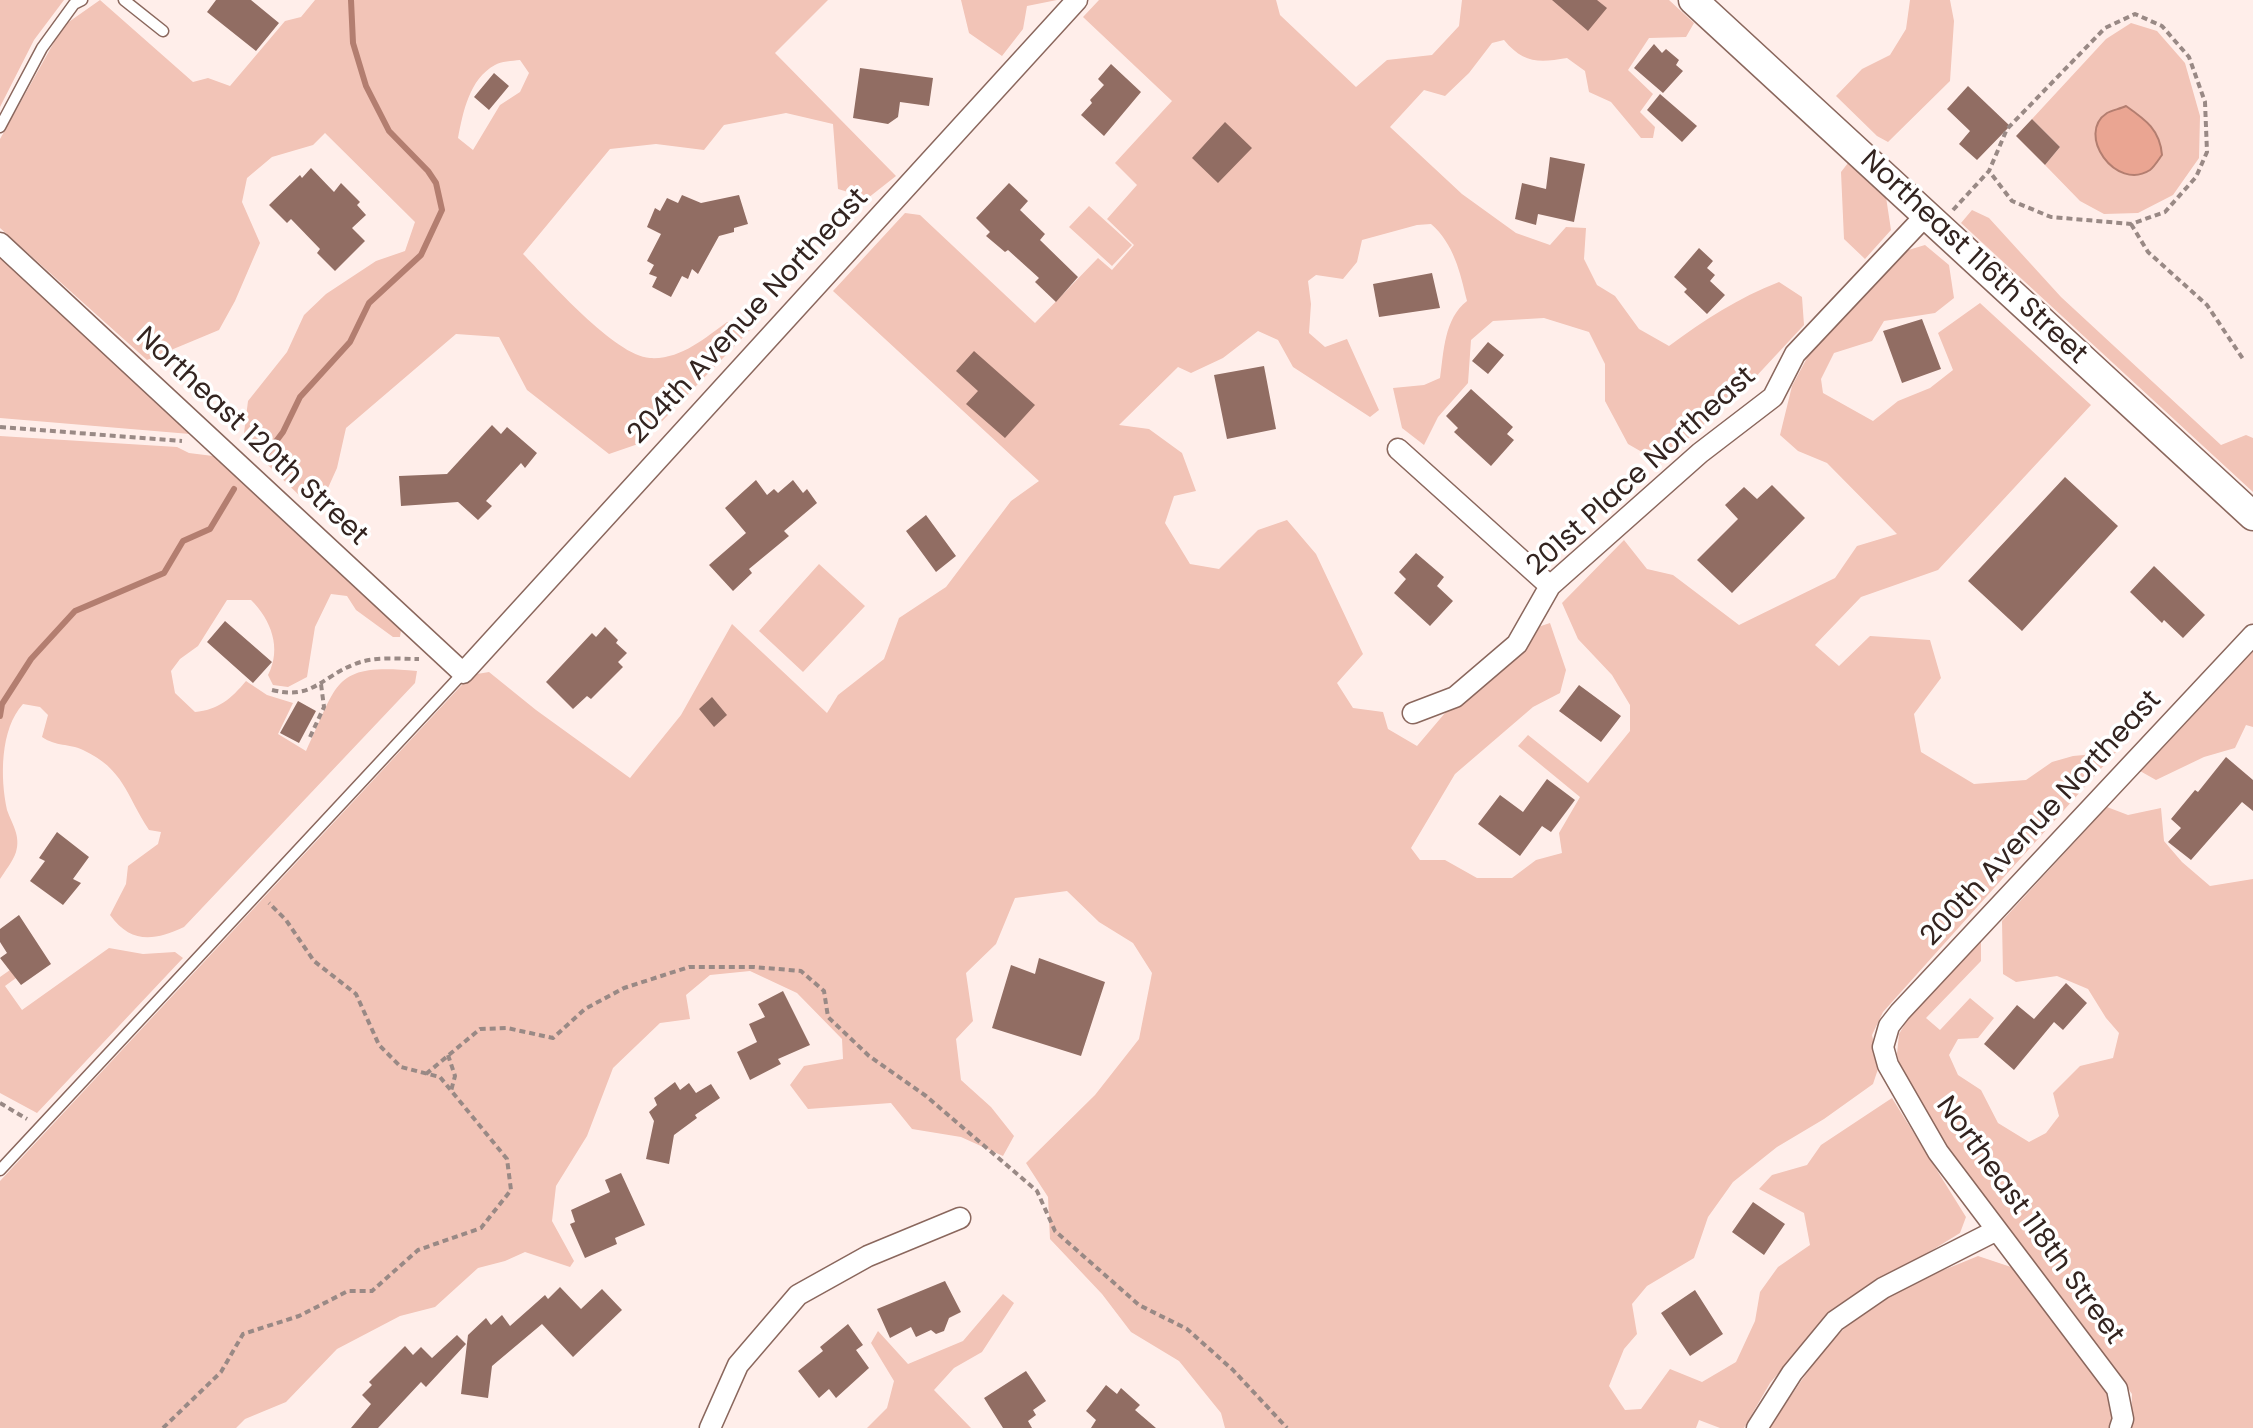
<!DOCTYPE html>
<style>
body{margin:0}
canvas{display:block;background:#ffeeea}
</style>
<canvas width="2253" height="1428"></canvas>
<script>
const g = document.querySelector('canvas').getContext('2d');
g.lineJoin = 'round';
function paint(path, color) {
  g.fillStyle = color;
  g.fill(path, 'evenodd');
}
function trace(path, color, width, dash) {
  g.strokeStyle = color;
  g.lineWidth = width;
  g.lineCap = dash ? 'butt' : 'round';
  g.setLineDash(dash || []);
  g.stroke(path);
}
function write(font, color, halo, rows, align = 'center') {
  g.font = font + ' Poppins,sans-serif';
  g.lineWidth = 7;
  g.setLineDash([]);
  g.textBaseline = 'middle';
  g.strokeStyle = halo;
  g.fillStyle = color;
  for (const [text, x, y, turn = 0] of rows) {
    g.save();
    g.translate(x, y);
    g.rotate((+turn || 0) * Math.PI / 180);
    g.textAlign = isNaN(turn) ? turn : align;
    if (halo) g.strokeText(text, 0, 0);
    g.fillText(text, 0, 0);
    g.restore();
  }
}
paint(new Path2D(`
 M0,0H64L34,40L0,107Z
 M100,0L193,82L208,78L230,86L285,21L301,17L315,0H828L775,53L896,176L868,198L838,189L833,124L786,113L724,125L704,150L656,144L610,149L523,254C549,280 615,356 650,358C680,360 705,338 727,322L751,329L641,443L609,454L527,390L499,337L456,334L346,428L337,468L323,499L302,498L243,441L248,401L287,352L304,315L326,294L376,261L405,251L415,222L325,133L313,145L272,157L247,178L242,202L260,243L235,301L219,330L147,360L0,228V139L63,26ZM520,60L529,73L520,92L500,105L473,150L458,138C463,113 469,79 495,65C501,61 512,61 520,60Z
 M961,0H1057L1027,6L1023,29L1002,56L969,33Z
 M1099,0H1276L1280,15L1356,87L1387,60L1432,55L1459,26L1462,0H1669L1694,23L1686,37L1649,38L1628,70L1653,94L1640,112L1655,127L1653,138H1641L1611,102L1589,92L1585,71L1567,58C1538,63 1523,63 1504,40L1492,43L1469,73L1445,96L1424,90L1390,127L1462,194L1516,233L1550,245L1566,227L1586,228L1584,259L1597,285L1615,296L1639,329L1669,346C1704,320 1738,298 1779,282L1802,297L1804,325L1750,383L1661,463L1628,444L1605,401V364L1589,332L1544,318L1493,321L1471,340L1468,383L1438,417L1424,445L1402,428L1393,388L1424,385L1440,378C1444,351 1444,319 1467,301C1460,272 1454,244 1431,224L1417,225L1362,240L1357,262L1343,279L1316,275L1308,281L1311,304L1309,333L1325,347L1347,339L1379,410L1370,417L1293,367L1278,340L1258,331L1223,358L1191,373L1178,367L1119,425L1149,429L1182,453L1196,491L1174,496L1165,523L1190,564L1219,569L1258,530L1287,520L1316,554L1363,654L1337,683L1353,708L1383,712L1388,729L1417,746L1445,713L1467,701L1538,627L1550,623L1566,670L1560,693L1533,707L1455,774L1411,848L1420,860H1445L1477,878H1512L1536,860L1562,853L1559,833L1580,797L1518,746L1528,735L1588,783L1630,731V705L1612,675L1578,639L1562,603L1624,540L1647,569L1673,575L1739,625L1835,578L1857,546L1897,534L1827,463L1798,451L1780,435L1792,386L1814,345L1905,251L1925,245L1949,265L1954,298L1935,313L1884,321L1872,341L1834,353L1821,379L1823,393L1873,421L1898,401L1930,388L1953,370L1938,333L1980,303L2091,405L1938,570L1861,597L1815,645L1839,666L1870,636L1930,640L1941,678L1914,714L1921,752L1974,784L2026,780L2052,762L2073,756L2116,752L1883,1012L1872,1035L1879,1066L1873,1084L1824,1119L1777,1147L1733,1182L1708,1217L1694,1258L1647,1286L1632,1304L1637,1334L1624,1349L1609,1386L1625,1410L1641,1409L1670,1369L1702,1382L1736,1362L1755,1321L1760,1292L1778,1267L1810,1245L1804,1213L1759,1189L1772,1175L1807,1165L1821,1145L1892,1098L1966,1217L1960,1233L1830,1313L1770,1383L1744,1428H1720L1699,1420L1696,1428H1225L1221,1413L1179,1361L1131,1332L1102,1294L1050,1239L1048,1197L1026,1163L1095,1095L1139,1039L1152,973L1133,943L1099,922L1067,891L1015,898L996,944L966,973L973,1021L956,1039L961,1080L991,1107L1014,1136L1003,1156L961,1137L912,1129L891,1103L808,1109L790,1085L804,1066L843,1059L842,1039L797,993L750,971L710,975L686,995L690,1019L660,1023L613,1068L587,1136L556,1186L552,1221L574,1261L570,1267L525,1252L505,1261L478,1268L435,1307L400,1316L337,1349L286,1402L245,1419L236,1428H0V1181L471,675L489,672L536,710L630,778L681,715L732,624L827,713L838,695L884,659L899,618L946,587L1011,501L1039,481L833,291L905,213L920,215L1035,323L1098,258L1112,270L1134,245L1107,219L1137,185L1115,163L1172,101L1083,17Z
 M1910,0H1950L1954,21L1950,81L1888,142L1877,136L1836,96L1862,69L1890,55L1906,29Z
 M2131,23L2157,31L2185,63L2200,116L2199,158L2173,195L2138,213L2104,214L2080,201L2045,165L2060,147L2032,119L2106,39Z
 M1848,163L1886,197L1891,230L1865,259L1844,239L1841,172Z
 M1089,206L1132,245L1112,266L1069,227Z
 M1972,210L1989,218L2061,297L2221,445L2246,435L2253,438V492L1961,223Z
 M0,255L190,430V434L0,418Z
 M0,436L177,447L189,453L221,457L401,630L400,637H393L356,610L347,596L331,594L315,627L307,677L288,687L273,685L268,675C282,648 271,620 251,600H227L198,646L180,659L171,671L175,693L195,712C218,710 231,699 246,681L267,695L293,703L278,734L306,751C339,682 332,663 417,671L415,683L184,927C154,941 131,944 110,915L126,884L128,866L158,844L161,832L149,830C126,795 124,769 83,750C68,743 57,747 42,737L48,715L40,707L23,704C0,729 0,778 7,810C12,824 21,836 16,852C13,861 5,871 0,879Z
 M819,564L865,606L803,672L759,631Z
 M2253,650V727L2246,725L2235,748L2204,757L2156,780L2140,771Z
 M2107,807L2128,815L2161,808L2164,841L2182,862L2210,886L2253,879V1428H2131L2132,1394L2071,1309L1964,1173L1905,1086L1897,1054L1899,1034L1915,1007L1981,936V961L1926,1018L1940,1030L1970,998L1994,1018L1978,1038L1958,1039L1949,1055L1958,1075L1981,1090L1998,1123L2029,1142L2046,1133L2059,1116L2053,1093L2080,1066L2113,1058L2119,1033L2106,1018L2088,989L2057,976L2016,982L2003,974L2002,921Z
 M109,948L143,954L175,952L183,958L37,1113L0,1093V977L10,970L16,978L5,986L22,1010Z
 M1978,1256L2014,1268L2078,1347L2111,1398V1428H1770C1797,1387 1823,1344 1862,1313C1896,1287 1940,1272 1978,1256Z
 M1003,1294L1014,1303L982,1352L954,1368L934,1390L971,1428H867L887,1408L894,1381L871,1343L878,1331L908,1364L963,1341Z`), '#f2c4b7');
const water = new Path2D(`
 M2126,106C2146,120 2160,130 2162,155C2159,159 2154,167 2150,170C2116,192 2075,134 2107,113C2112,110 2120,109 2126,106Z`);
paint(water, '#eaa592');
trace(water, '#b37e70', 2);
trace(new Path2D(`
 M265,456L283,432L300,397L350,342L369,303L421,255L442,210L436,183L428,171L389,131L366,86L353,43L351,0
 M0,716L2,704L31,659L75,611L164,573L183,541L210,529L234,489`), '#b37e70', 6);
paint(new Path2D(`
 M216,0H251L279,23L256,51L207,12Z
 M1552,0H1597L1607,8L1588,31Z
 M1654,44L1662,53L1666,49L1679,60L1676,65L1683,71L1663,93L1634,68Z
 M1111,64L1141,92L1104,136L1081,115L1092,103L1090,100L1104,85L1098,79Z
 M860,68L933,78L929,106L900,102L898,117L888,124L853,118Z
 M494,73L509,86L489,110L474,97Z
 M1968,86L2010,126L1977,160L1959,144L1970,131L1947,109Z
 M1660,94L1697,126L1682,142L1647,110Z
 M2032,119L2060,147L2045,165L2016,136Z
 M1225,122L1252,148L1218,183L1192,158Z
 M1550,157L1585,164L1574,222L1538,214L1536,225L1515,219L1522,183L1546,189Z
 M311,168L334,192L341,183L360,202L357,205L366,215L352,228L365,241L335,271L317,253L320,249L291,219L287,223L269,205L300,175L302,178Z
 M1009,183L1028,201L1020,210L1045,234L1040,240L1078,277L1056,302L1035,282L1039,278L1008,250L1005,252L986,236L990,232L976,218Z
 M682,195L701,203L739,195L748,224L734,228V232L719,236L698,274L692,269L688,279L682,276L671,297L652,287L657,277L649,274L654,265L647,261L661,234L647,227L655,208L660,211L667,198L678,203Z
 M1699,248L1713,261L1707,268L1715,275L1710,281L1725,295L1707,314L1684,292L1687,289L1674,277Z
 M1432,273L1440,308L1379,317L1373,284Z
 M1922,319L1941,369L1902,383L1883,331Z
 M1488,342L1504,355L1488,374L1472,361Z
 M974,351L1035,405L1005,438L966,404L978,391L956,371Z
 M1264,366L1276,429L1227,439L1214,375Z
 M1471,389L1513,427L1507,434L1514,440L1491,466L1454,432L1458,428L1446,416Z
 M492,425L501,434L507,427L537,453L525,468L521,463L486,501L492,506L478,520L458,502L401,506L399,476L447,474Z
 M2065,477L2118,526L2022,631L1968,581Z
 M756,480L767,495L774,489L778,493L793,480L803,493L807,489L817,503L784,531L789,536L749,569L752,573L733,591L709,565L746,533L725,508Z
 M1772,485L1805,518L1732,593L1697,560L1738,519L1725,505L1744,487L1757,499Z
 M926,515L956,556L936,572L906,531Z
 M1416,553L1444,577L1437,586L1453,601L1430,626L1394,593L1406,579L1399,572Z
 M2154,566L2205,615L2183,638L2164,620L2162,623L2130,592Z
 M225,621L272,662L253,683L207,642Z
 M605,627L618,640L616,643L627,653L618,662L623,667L591,699L587,696L573,709L546,682L592,633L596,637Z
 M1579,685L1621,716L1601,742L1559,711Z
 M712,697L727,715L714,727L699,709Z
 M298,701L316,711L299,743L280,733Z
 M2226,757L2253,780V811L2242,802L2191,860L2168,842L2181,828L2171,819L2195,790L2198,792Z
 M1547,779L1575,800L1551,832L1542,826L1520,856L1478,824L1500,795L1523,812Z
 M57,832L89,857L73,879L81,883L63,905L30,881L45,861L39,858Z
 M19,915L51,964L21,985L0,958L7,953L0,942V929Z
 M1039,958L1105,982L1081,1056L992,1028L1011,965L1035,974Z
 M2066,983L2087,1003L2063,1030L2054,1022L2014,1070L1984,1044L2017,1005L2034,1019Z
 M783,991L810,1045L778,1059L781,1064L750,1080L737,1052L757,1042L749,1024L765,1017L758,1004Z
 M675,1082L680,1090L689,1083L696,1093L711,1084L720,1098L695,1115L697,1118L674,1135L669,1164L646,1159L654,1121L649,1112L657,1105L654,1098Z
 M621,1173L645,1225L615,1238L617,1244L585,1258L570,1224L575,1222L571,1210L610,1192L605,1180Z
 M1753,1202L1785,1224L1764,1255L1732,1232Z
 M945,1281L961,1312L949,1318L944,1331L936,1334L931,1330L916,1337L911,1327L890,1338L877,1309Z
 M560,1287L581,1309L602,1289L622,1310L573,1357L542,1324L492,1366L488,1398L461,1394L468,1335L486,1318L491,1325L502,1315L510,1326L545,1295L548,1299Z
 M1695,1290L1723,1334L1690,1356L1661,1313Z
 M848,1324L863,1345L856,1350L869,1368L836,1398L829,1389L819,1398L798,1371L823,1351L820,1347Z
 M457,1335L466,1344L426,1387L421,1382L378,1428H351L371,1404L362,1395L372,1385L369,1382L405,1346L413,1355L421,1347L432,1358Z
 M1026,1371L1046,1401L1033,1410L1036,1415L1028,1421L1032,1428H1003L984,1398Z
 M1106,1385L1117,1394L1121,1388L1140,1405L1135,1410L1156,1428H1091L1096,1420L1086,1411Z`), '#916d63');
const lane = new Path2D(`
 M124,0L163,31
 M0,127L42,48L74,4L82,0
 M0,1170L463,673`);
const street = new Path2D(`
 M0,243L463,673L1077,0
 M1398,449L1550,586
 M1413,713L1455,697L1517,644L1550,586L1700,453L1773,397L1795,354L1926,215
 M710,1428L738,1365L798,1295L868,1256L960,1218
 M1757,1428L1792,1373L1835,1321L1883,1288L1997,1230
 M2120,1428L2123,1419L2117,1389L1938,1152L1888,1065L1883,1047L1889,1026L1900,1012L2253,635`);
const secondary = new Path2D(`
 M1693,0L2253,516`);
trace(lane, '#8a675d', 13);
trace(street, '#8a675d', 23);
trace(secondary, '#8a675d', 31);
trace(new Path2D(`
 M1953,210L1989,171L2007,129L2105,28L2135,14L2162,26L2189,57L2205,102L2207,152L2196,177L2165,212L2131,224L2051,217L2012,201L1989,171
 M2131,224L2148,252L2207,305L2243,359
 M0,427L182,441
 M272,690C313,700 321,677 355,664C374,656 398,659 419,659
 M310,737L324,707L321,684
 M448,1055L455,1076L451,1091
 M426,1074L480,1029L507,1028L553,1038L585,1009L624,988L689,967H754L801,971L824,991L828,1017L869,1056L926,1096L1037,1191L1055,1231L1139,1305L1187,1329L1233,1370L1287,1428
 M0,1103L27,1119
 M163,1428L221,1372L243,1334L299,1316L348,1291H372L418,1250L481,1228L511,1190L507,1159L440,1077L401,1067L379,1045L356,994L314,961L286,920L269,903`), '#998985', 4, [6, 4]);
trace(lane, '#fff', 10);
trace(street, '#fff', 20);
trace(secondary, '#fff', 28);
write('28px', '#332420', '#fff', [
 ["Northeast 116th Street",1973,258,43],
 ["204th Avenue Northeast",749,317,-47],
 ["Northeast 120th Street",251,437,43],
 ["201st Place Northeast",1642,472,-42],
 ["200th Avenue Northeast",2042,819,-47],
 ["Northeast 118th Street",2029,1221,54]
]);
</script>
